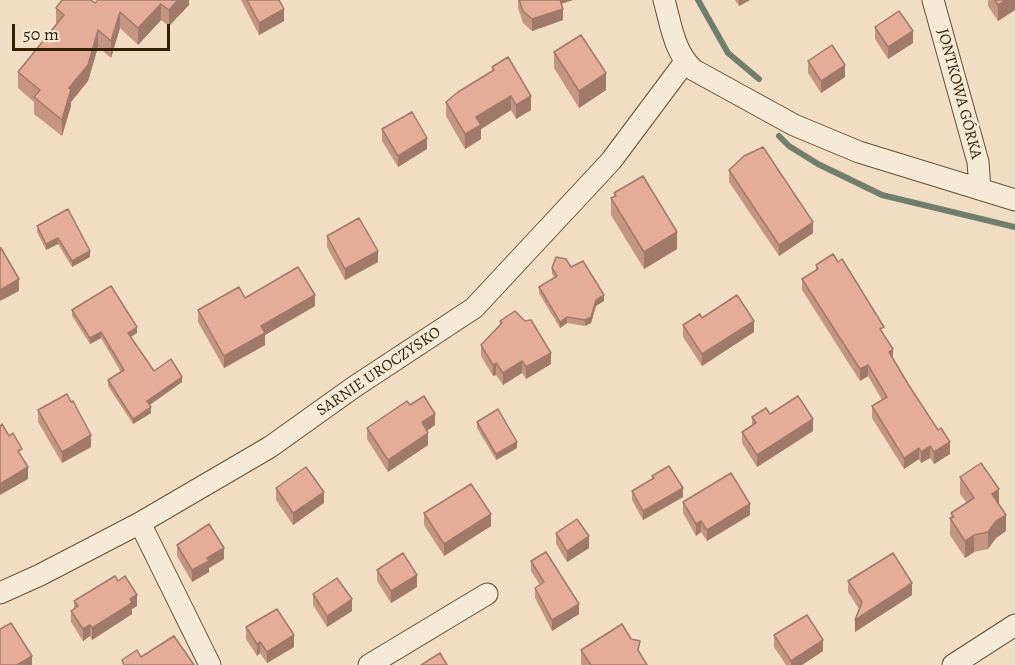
<!DOCTYPE html>
<meta charset="utf-8">
<style>
body{margin:0}
#map{position:relative;width:1015px;height:665px;overflow:hidden;background:#f0ddc3;font-family:Alegreya,serif}
canvas{display:block}
.scale{position:absolute;left:12px;top:24px;width:158px;height:27px;box-sizing:border-box;border:3px solid #332001;border-top:0;padding-left:8px;font-size:18px;line-height:21px;white-space:nowrap;color:#332001;-webkit-text-stroke:4px #f5e9d8;paint-order:stroke}
</style>
<div id="map">
<canvas width="1015" height="665"></canvas>
<div class="scale">50 m</div>
</div>
<script>
const g = document.querySelector('canvas').getContext('2d');
g.lineJoin = 'round';
function trace(path, color, width, dash) {
  g.strokeStyle = color;
  g.lineWidth = width;
  g.lineCap = dash ? 'butt' : 'round';
  g.setLineDash(dash || []);
  g.stroke(path);
}
function paint(path, color) {
  g.fillStyle = color;
  g.fill(path, 'evenodd');
}
function write(font, color, halo, rows, align = 'center') {
  g.font = font + ' Alegreya,serif';
  g.lineWidth = 5;
  g.setLineDash([]);
  g.textBaseline = 'middle';
  g.strokeStyle = halo;
  g.fillStyle = color;
  for (const [text, x, y, turn = 0] of rows) {
    g.save();
    g.translate(x, y);
    g.rotate((+turn || 0) * Math.PI / 180);
    g.textAlign = isNaN(turn) ? turn : align;
    if (halo) g.strokeText(text, 0, 0);
    g.fillText(text, 0, 0);
    g.restore();
  }
}
trace(new Path2D(`
 M698,0L728,53L759,79
 M779,136L789,146L818,164L882,195L1015,227`), '#717e6b', 6);
const street = new Path2D(`
 M664,0C671,24 674,53 694,70L794,125L859,152L1015,200
 M933,0L978,162L980,189
 M140,523L210,665
 M0,593L40,575L140,523L270,447L354,387L474,308L611,161L685,62
 M369,665L487,594
 M953,665L1015,625`);
trace(street, '#624f32', 23);
trace(street, '#f5e9d8', 21);
paint(new Path2D(`
 M189,0V5L169,26L161,20L138,45L120,28L111,58L98,47L88,81L71,102V106L62,136L34,114V102L18,88V72L56,25V8L95,3Z
 M241,0H279L284,21L259,35Z
 M518,0H573L561,4L563,20L532,31L523,23L518,8Z
 M735,0H750L739,6Z
 M988,0H1015V10L998,21L988,6Z
 M875,27L913,43L888,59L875,39Z
 M554,52L606,90L579,108L554,68Z
 M808,61L845,77L821,93L808,73Z
 M492,67L531,110L516,119L511,110L481,129V139L465,149L446,116V102L492,72Z
 M382,129L427,149L398,167L382,141Z
 M729,170L813,233L779,256L729,182Z
 M614,193L677,249L644,269L611,215V198L614,197Z
 M37,226L90,257L72,267L58,244L46,250L37,232Z
 M327,236L378,262L345,280L327,247Z
 M816,265L884,335L893,358L950,454L934,464L930,458L921,463L919,459L904,469L872,418V406L882,400L868,376L860,381L802,290V279L816,270Z
 M571,267L604,301L596,306L591,323L585,326L567,323L560,328L539,293V287L555,278L552,274V268Z
 M245,298L315,306L265,335V345L224,368L198,322V310Z
 M72,310L137,333L131,337L154,371L182,382L149,405L151,413L133,424L108,386V380L121,372L101,338L90,344L72,316Z
 M702,318L754,332L702,366L683,337V325Z
 M500,321L551,364L526,379L522,373L503,385L496,375L493,376L481,356V345L500,325Z
 M410,405L435,425L427,431L428,445L388,472L367,439V428Z
 M38,410L91,447L62,463L38,422Z
 M770,414L813,431L757,467L742,443V432L752,425V417Z
 M477,422L517,448L496,460L477,428Z
 M652,476L683,497L643,520L632,500V491L652,479Z
 M960,477L999,503L1006,531L996,538L988,549L974,552L965,558L950,535V518H951V513L967,503L960,494Z
 M276,488L324,503L293,525L276,500Z
 M683,502L750,515L707,541L701,532L696,536L683,513Z
 M424,513L491,526L444,556L424,525Z
 M556,533L589,548L567,562L556,544Z
 M177,545L224,559L209,568V572L192,582L177,556Z
 M531,561L579,614L552,631L535,598V588L540,585L531,571Z
 M377,570L417,587L391,603L377,581Z
 M848,581L912,595L855,632L859,609L848,592Z
 M313,594L352,611L327,627L313,605Z
 M74,601L137,606L132,609V614L92,640L90,636L83,641L71,622V611L74,609Z
 M246,627L294,647L267,663L260,653L257,656L246,639Z
 M774,635L823,651L802,665H786L774,647Z
 M581,650L640,653L647,665H581Z`), '#c59583');
paint(new Path2D(`
 M178,0H189V5L169,26V10Z
 M557,0H573L557,5Z
 M739,0H750L739,6Z
 M1005,0H1015V10L998,21V5Z
 M161,4V20L138,45V28Z
 M284,9V21L259,35V23Z
 M563,9V20L532,31V19Z
 M120,12V28L111,58V41Z
 M98,30V47L88,81L71,102V106L62,136V120L69,88Z
 M913,31V43L888,59V47Z
 M845,65V77L821,93V81Z
 M606,73V90L579,108V91Z
 M511,96V110L481,129V139L465,149V134L476,117Z
 M531,96V110L516,119V105Z
 M427,138V149L398,167V156Z
 M813,222V233L779,256V245Z
 M677,232V249L644,269V252Z
 M58,238V244L46,250V244Z
 M90,251V257L72,267V261Z
 M378,251V262L345,280V269Z
 M19,279V291L0,301V290Z
 M315,295V306L265,335V345L224,368V356L261,326Z
 M604,295V301L596,306L591,323L585,326V320L596,300Z
 M567,317V323L560,328V322Z
 M754,321V332L702,366V354Z
 M137,327V333L128,338V333Z
 M101,332V338L90,344V338Z
 M893,349V361L889,352Z
 M551,353V364L526,379V367Z
 M522,361V373L503,385V373Z
 M496,363V375L493,376V365Z
 M868,365V376L860,381V369Z
 M182,377V382L147,407V401Z
 M151,407V413L133,424V419Z
 M435,414V425L422,434V422Z
 M813,419V431L757,467V455Z
 M428,433V445L388,472V460Z
 M91,435V447L62,463V452Z
 M517,442V448L496,460V454Z
 M950,442V454L934,464V452Z
 M930,446V458L921,463V452Z
 M919,448V459L904,469V458Z
 M28,467V479L0,495V484Z
 M683,488V497L643,520V511Z
 M999,489V506L992,494Z
 M324,492V503L293,525V513Z
 M750,504V515L707,541V530Z
 M491,514V526L444,556V544Z
 M1006,515V531L996,538L988,549V532L996,521Z
 M701,521V532L696,536V524Z
 M974,535V552L965,558V541Z
 M589,536V548L567,562V551Z
 M224,548V559L209,568V572L192,582V570L207,558Z
 M417,575V587L391,603V591Z
 M912,583V595L855,632V620Z
 M137,595V606L132,609V614L92,640V628Z
 M352,599V611L327,627V616Z
 M579,604V614L552,631V620Z
 M90,625V636L83,641V629Z
 M294,635V647L267,663V652Z
 M823,640V651L802,665H791V661Z
 M260,642V653L257,656V644Z
 M32,656V665H17Z`), '#a0796a');
const building = new Path2D(`
 M62,0H91L95,3L98,0H178L169,10L161,4L138,28L120,12L111,41L98,30L88,65L69,88L71,89L62,120L34,97L40,90L18,72L64,15L56,8Z
 M247,0H279L284,9L259,23Z
 M519,0H560L563,9L532,19L523,11Z
 M995,0H1005L998,5Z
 M899,11L913,31L888,47L875,27Z
 M581,35L606,73L579,91L554,52Z
 M832,45L845,65L821,81L808,61Z
 M508,57L531,96L516,105L511,96L476,117L481,125L465,134L446,102L458,92L494,70L492,67Z
 M412,112L427,138L398,156L382,129Z
 M763,147L813,222L779,245L729,170L744,156Z
 M643,176L677,232L644,252L611,198L616,196L614,193Z
 M68,209L90,251L72,261L58,238L46,244L37,226Z
 M359,218L378,251L345,269L327,236Z
 M0,248H1L19,279L0,290Z
 M833,254L838,262L842,259L884,327L880,329L893,349L889,352L908,384L938,430L941,428L950,442L934,452L930,446L921,452L919,448L904,458L872,406L887,397L868,365L860,369L802,279L818,269L816,265Z
 M556,257L566,259L571,267L583,261L604,295L596,300L591,317L585,320L567,317L560,322L539,287L557,276L552,268Z
 M298,267L315,295L261,326L265,333L224,356L198,310L239,287L245,298Z
 M111,286L137,327L128,333L154,371L171,359L182,377L147,401L151,407L133,419L108,380L124,370L101,332L90,338L72,310Z
 M737,295L754,321L702,354L683,325L700,314L702,318Z
 M515,311L525,321L531,320L551,353L526,367L522,361L503,373L496,363L493,365L481,345L502,323L500,321Z
 M67,394L71,402L73,401L91,435L62,452L38,410Z
 M424,396L435,414L422,422L428,433L388,460L367,428L407,401L410,405Z
 M798,396L813,419L757,455L742,432L756,423L752,417L766,408L770,414Z
 M498,409L517,442L496,454L477,422Z
 M2,424L9,436L13,433L22,449L18,451L28,467L0,484V426Z
 M981,463L999,489L992,494L1006,515L996,521L988,532L974,535L965,541L950,518L954,517L951,513L974,498L960,477Z
 M669,466L683,488L643,511L632,491L654,478L652,476Z
 M306,467L324,492L293,513L276,488Z
 M731,473L750,504L707,530L701,521L696,524L683,502Z
 M471,484L491,514L444,544L424,513Z
 M577,519L589,536L567,551L556,533Z
 M209,524L224,548L207,558L209,561L192,570L177,545Z
 M546,552L579,604L552,620L535,588L544,582L531,561Z
 M403,553L417,575L391,591L377,570Z
 M893,553L912,583L855,620L862,602L848,581Z
 M115,576L118,581L125,576L137,595L130,599L132,603L92,628L90,625L83,629L71,611L78,606L74,601Z
 M337,578L352,599L327,616L313,594Z
 M277,609L294,635L267,652L260,642L257,644L246,627Z
 M807,615L823,640L791,661L774,635Z
 M11,623L32,656L17,665H0V629Z
 M622,624L631,639L640,641L638,650L647,665H591L581,650Z
 M174,636L194,665H124L122,660L137,650L141,657Z
 M440,653L447,665H421Z`);
paint(building, '#e5ad98');
trace(building, '#a0796a', 1.5);
write('16px', '#332001', '#f5e9d8', [
 ["JONTKOWA GÓRKA",959,94,75],
 ["SARNIE UROCZYSKO",379,372,-34]
]);
</script>
